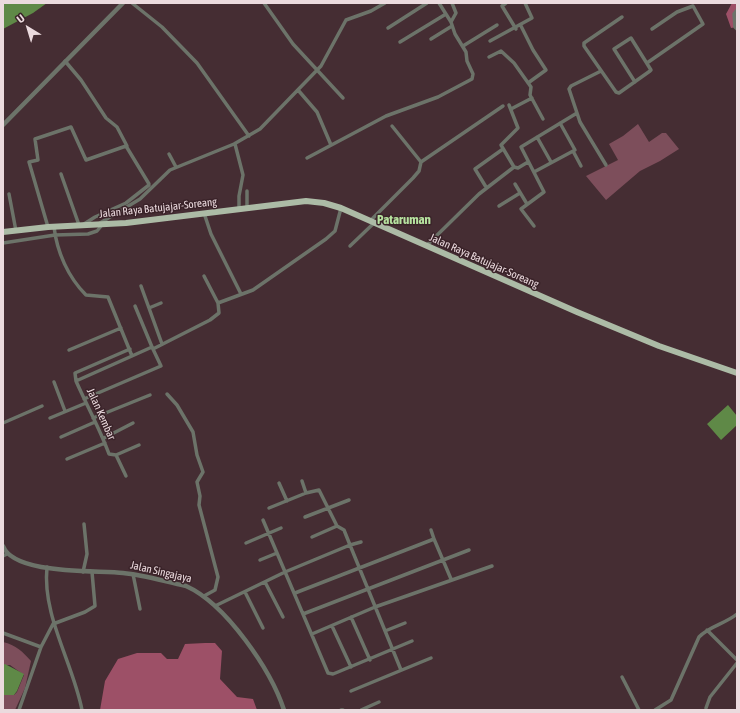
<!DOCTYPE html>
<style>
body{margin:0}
#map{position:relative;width:740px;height:713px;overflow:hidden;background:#452d33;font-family:"Asap Condensed",sans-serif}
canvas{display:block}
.frame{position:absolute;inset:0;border:4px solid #ebdade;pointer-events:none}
.north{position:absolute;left:8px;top:8px;width:40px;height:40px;-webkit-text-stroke:3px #3a2329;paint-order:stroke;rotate:322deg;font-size:11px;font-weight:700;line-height:16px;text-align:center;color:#ebdade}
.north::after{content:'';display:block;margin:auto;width:14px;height:18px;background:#ebdade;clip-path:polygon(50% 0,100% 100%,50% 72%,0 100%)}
</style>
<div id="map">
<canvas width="740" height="713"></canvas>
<div class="frame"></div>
<div class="north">U</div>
</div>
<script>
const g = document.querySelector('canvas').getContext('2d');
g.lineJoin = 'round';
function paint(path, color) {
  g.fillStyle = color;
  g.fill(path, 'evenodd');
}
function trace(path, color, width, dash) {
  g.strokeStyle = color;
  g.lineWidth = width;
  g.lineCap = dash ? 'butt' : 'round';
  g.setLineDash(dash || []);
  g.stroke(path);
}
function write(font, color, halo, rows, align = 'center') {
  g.font = font + ' "Asap Condensed",sans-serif';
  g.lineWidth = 3;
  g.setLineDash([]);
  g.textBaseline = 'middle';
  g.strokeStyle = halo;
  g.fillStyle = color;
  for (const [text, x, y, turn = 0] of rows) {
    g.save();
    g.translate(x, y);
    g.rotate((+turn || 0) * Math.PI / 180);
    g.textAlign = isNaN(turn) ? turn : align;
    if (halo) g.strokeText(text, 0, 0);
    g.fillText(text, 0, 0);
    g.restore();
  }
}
paint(new Path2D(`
 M638,124L649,142L662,133H666L679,149L660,161L640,171L606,200L586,176L618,160L609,144L623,136Z
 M3,642C16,645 23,652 31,661L25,688L15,710H3V695H14L17,692L24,675L10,665H3Z`), '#7d4e5b');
paint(new Path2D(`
 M732,3H737V27L731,28L726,14Z
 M205,643H215L222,651L220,679L237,697L253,699L257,710H100L105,681L118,659L137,653H161L167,659H178L185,644Z`), '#9d5067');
paint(new Path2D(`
 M3,3H47L33,13L3,29Z
 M728,405L737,416V425L721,440L707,424Z
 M5,664L24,674L17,691L14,695H3V665Z`), '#5f8947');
trace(new Path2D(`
 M132,3L162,27L197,63L249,136
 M264,3L293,44L343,98
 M439,3L451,22
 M506,3L502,6L516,29
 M737,10L734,14L735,27L737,29
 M622,17L584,43V46L616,92L619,93L650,71L651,70L631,38L614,49L635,82
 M521,26L533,50L546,70L528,83
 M388,28L427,3
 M431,39L452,26
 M490,41L532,18L525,3
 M400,42L446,14
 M463,46L497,25
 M489,57L501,51L514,63L531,87L530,95L543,119
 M65,61L81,80L106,118L117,127L127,146
 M647,63L703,24L693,6L677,12L652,29
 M601,71L571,86L569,89L580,122L606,165
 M298,90L317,112L331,145
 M511,109L532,98
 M392,126L421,162
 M537,137L551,162
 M235,144L243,175L239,196V209
 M573,151L581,166
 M169,154L176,167
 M307,158L386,116L438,97L472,79L473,74L467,61L466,52L455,34L451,22L456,13L452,3
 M514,167L518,168L528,162
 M534,172L575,150L560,123
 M61,174L79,225
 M515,184L527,204
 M486,187L475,169L503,149
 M9,194L16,231
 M499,206L520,193
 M247,208V191
 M204,213L211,234L241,294
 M370,221L413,178L419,171L421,162L503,106
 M100,223L140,199L170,170L234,144L260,129L321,66L346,20L371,11L385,3
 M84,224L95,217L126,203L149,185
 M534,226L521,209L544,192L521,147L577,113
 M48,227L29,162L38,160L35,139L71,127L86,160L126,146L149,184
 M54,227C57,252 68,277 86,295L108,297L132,356L76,381C87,406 100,429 109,454L116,455L139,445
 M3,243L55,235L88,234L97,231L102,225
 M350,246L373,224
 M426,246L479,194L514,167L501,145L518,128L509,105
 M141,286L162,344
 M218,303L253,290L326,239L335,231L341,208
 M149,308L161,303
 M153,349L210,320L219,313L218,303L204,276
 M69,350L121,328
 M132,356L152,347L135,306
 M76,381L75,373L130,349
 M54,382L65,411
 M167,394L177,405L193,432L197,455L203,472L197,482L200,496L199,505L218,577L215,590L204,596
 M84,399L161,366L152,347
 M50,418L86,403
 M93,418L150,395
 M3,423L42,406
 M61,437L95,422
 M104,438L133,423
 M116,455L126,476
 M67,459L105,443
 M302,481L306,493
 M279,483L287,501
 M269,508L306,493L319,490L337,526L344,530L350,545L361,542
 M305,517L349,500
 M263,520L328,673L333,674L338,672L412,641
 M431,530L434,539
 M312,537L337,526
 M246,543L281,528
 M3,556L7,554
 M260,560L277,553
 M47,567C42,616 73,663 82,710
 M83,572L87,554L84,524
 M133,574L140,609
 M265,582L283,617
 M245,592L263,628
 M295,593L434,539L451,579
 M215,606L285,572L350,545L401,670
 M303,614L469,550
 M351,617L370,660
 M332,626L351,667
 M707,630L737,660
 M385,631L405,623
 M3,633L41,647
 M312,634L375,607L492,566
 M622,677L639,710
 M351,691L431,658
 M706,708L710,697L737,663
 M19,710L41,647L53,624L85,612L95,606L92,572
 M341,710H343
 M361,710L379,702
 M655,710L671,700L699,637C709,626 725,624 737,614`), '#6c7369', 3.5);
trace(new Path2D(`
 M3,125L123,3
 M3,546C14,575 96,570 123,573C145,575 166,582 186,586C226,604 271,670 284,710`), '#6c7369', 4.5);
trace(new Path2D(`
 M3,232L48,227L126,223L306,201L324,203L341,208L577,312L659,346L737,373`), '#acbba6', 6);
write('11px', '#ebdade', '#3a2329', [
 ["Jalan Raya Batujajar-Soreang",158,208,-6],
 ["Jalan Raya Batujajar-Soreang",484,261,24],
 ["Jalan Kembar",101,414,66],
 ["Jalan Singajaya",161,572,13]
]);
write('bold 13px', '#b6e29f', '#3a2329', [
 ["Pataruman",404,220]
]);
</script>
